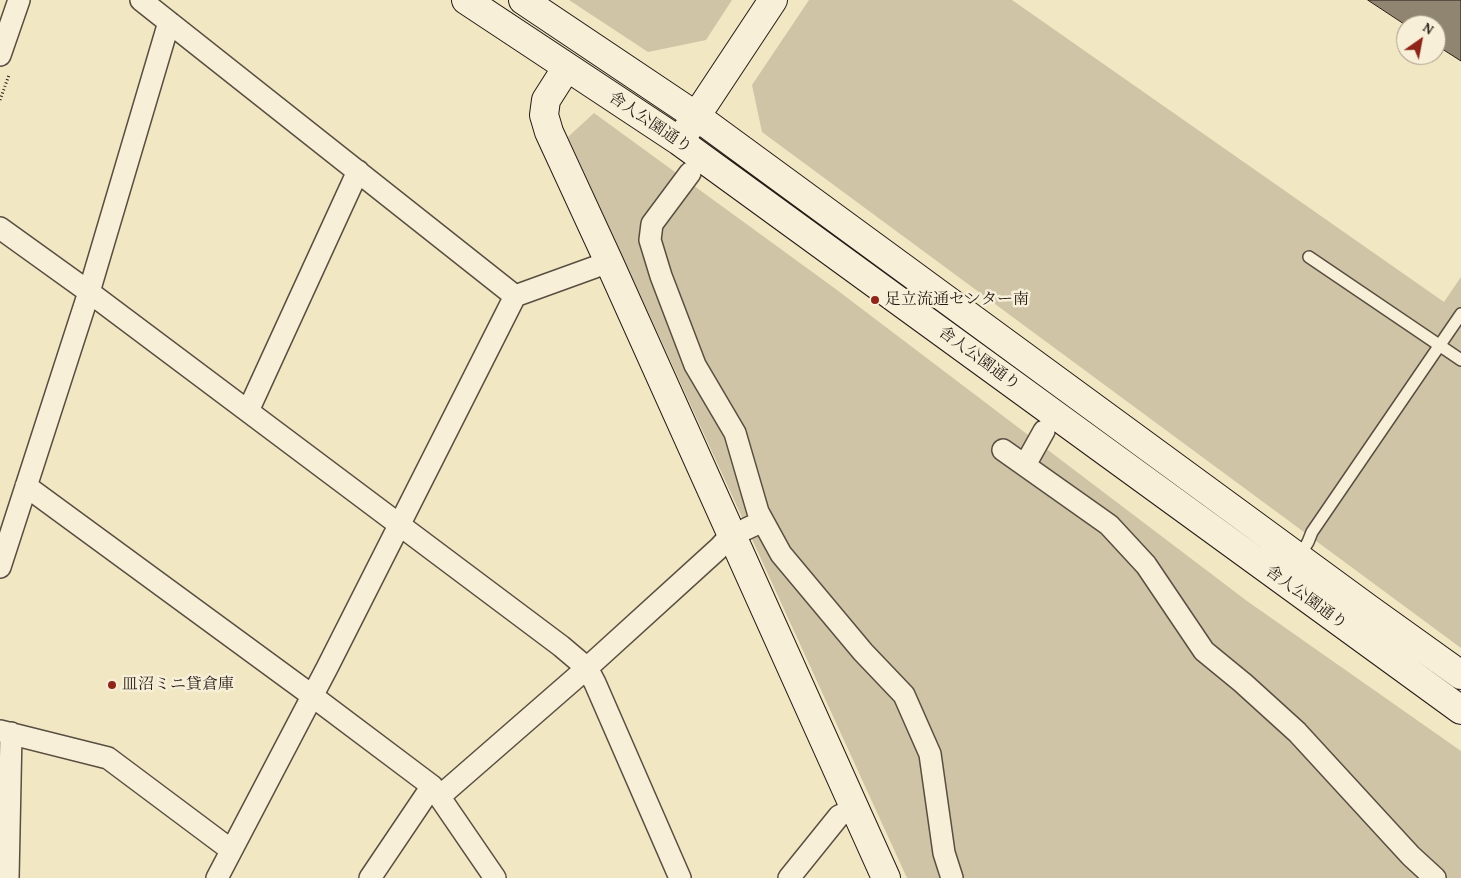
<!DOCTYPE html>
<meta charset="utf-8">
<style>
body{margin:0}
#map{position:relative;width:1461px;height:878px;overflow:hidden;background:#f2e7c3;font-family:"Gentium Book Plus",serif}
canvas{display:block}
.north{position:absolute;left:1396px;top:15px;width:50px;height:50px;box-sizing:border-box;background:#f7efd8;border:1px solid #a39a8a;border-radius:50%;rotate:33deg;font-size:14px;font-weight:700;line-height:20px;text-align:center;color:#261b16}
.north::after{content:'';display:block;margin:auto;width:18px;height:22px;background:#8f2418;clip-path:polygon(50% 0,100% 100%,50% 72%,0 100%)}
</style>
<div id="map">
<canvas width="1461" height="878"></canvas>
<div class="north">N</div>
</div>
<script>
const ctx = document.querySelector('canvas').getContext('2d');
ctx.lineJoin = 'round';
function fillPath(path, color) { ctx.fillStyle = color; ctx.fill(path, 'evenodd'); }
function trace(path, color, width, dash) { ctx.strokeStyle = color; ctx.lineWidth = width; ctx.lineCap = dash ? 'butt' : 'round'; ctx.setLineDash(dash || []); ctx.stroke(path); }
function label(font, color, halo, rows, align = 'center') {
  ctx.font = font + ' "Gentium Book Plus","Noto Serif JP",serif'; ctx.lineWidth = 5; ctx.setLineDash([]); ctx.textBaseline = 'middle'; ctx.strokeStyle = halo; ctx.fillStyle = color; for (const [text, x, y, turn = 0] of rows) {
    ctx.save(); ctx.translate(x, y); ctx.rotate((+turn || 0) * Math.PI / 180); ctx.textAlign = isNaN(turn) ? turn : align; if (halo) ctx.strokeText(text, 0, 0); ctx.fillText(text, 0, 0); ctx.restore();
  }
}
fillPath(new Path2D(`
 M569 0H732L706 40 648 52Z
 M809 0H1012L1444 302 1461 277V648L762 132 752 85Z
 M594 113 837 290 1247 601 1461 751V878H907L568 137Z`), '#cfc4a6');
const building = new Path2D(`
 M1368 0H1461V61L1436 45V25H1406Z`);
fillPath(building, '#908570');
trace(building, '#261b16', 1);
const lane = new Path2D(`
 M1309 257 1461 360
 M1299 557 1308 542 1312 532 1461 314`);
const street = new Path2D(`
 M141 0 515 296
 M0 55 19 0
 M690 173 652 224 650 240 661 276 695 365 735 433 758 512 781 554 863 652 904 695 930 754 944 853 952 878
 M0 228 89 292 561 646 587 668 595 683 680 878
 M248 411 358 171
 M1003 450 1109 525 1146 565 1204 651 1243 683 1297 732 1411 856 1435 878
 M1025 465 1044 431
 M26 486 303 689 432 786 495 878
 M746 529 763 521
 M0 567 89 292 169 22
 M0 731 108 758 231 850
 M439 797 587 668 719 548 731 535
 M8 878 11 733
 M217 878 328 666 515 296 609 262
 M370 878 432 786
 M789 878 839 816 856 808`);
const secondary = new Path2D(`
 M466 0 679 141 1461 710
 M523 0 696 116 1369 609 1461 675
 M567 67 546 100 544 115 549 132 609 262 886 878
 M687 130 773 0`);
trace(lane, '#594e41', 14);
trace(street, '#594e41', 24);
trace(secondary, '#261b16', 30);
trace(new Path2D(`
 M0 100 9 75`), '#261b16', 3, [1, 2.5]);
trace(lane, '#f7efd8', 11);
trace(street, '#f7efd8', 21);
trace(secondary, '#f7efd8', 28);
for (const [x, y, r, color] of [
 [875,300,5,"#8f2418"],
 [112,685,5,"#8f2418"]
]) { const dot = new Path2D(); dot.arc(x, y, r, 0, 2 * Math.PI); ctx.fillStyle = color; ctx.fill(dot); trace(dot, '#f7efd8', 2); }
label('16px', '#261b16', '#f7efd8', [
 ["舎人公園通り",650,123,34],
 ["舎人公園通り",979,359,36],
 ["舎人公園通り",1306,598,36]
]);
label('16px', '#261b16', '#f7efd8', [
 ["足立流通センター南",885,300],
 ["皿沼ミニ貸倉庫",122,685]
], 'left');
</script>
